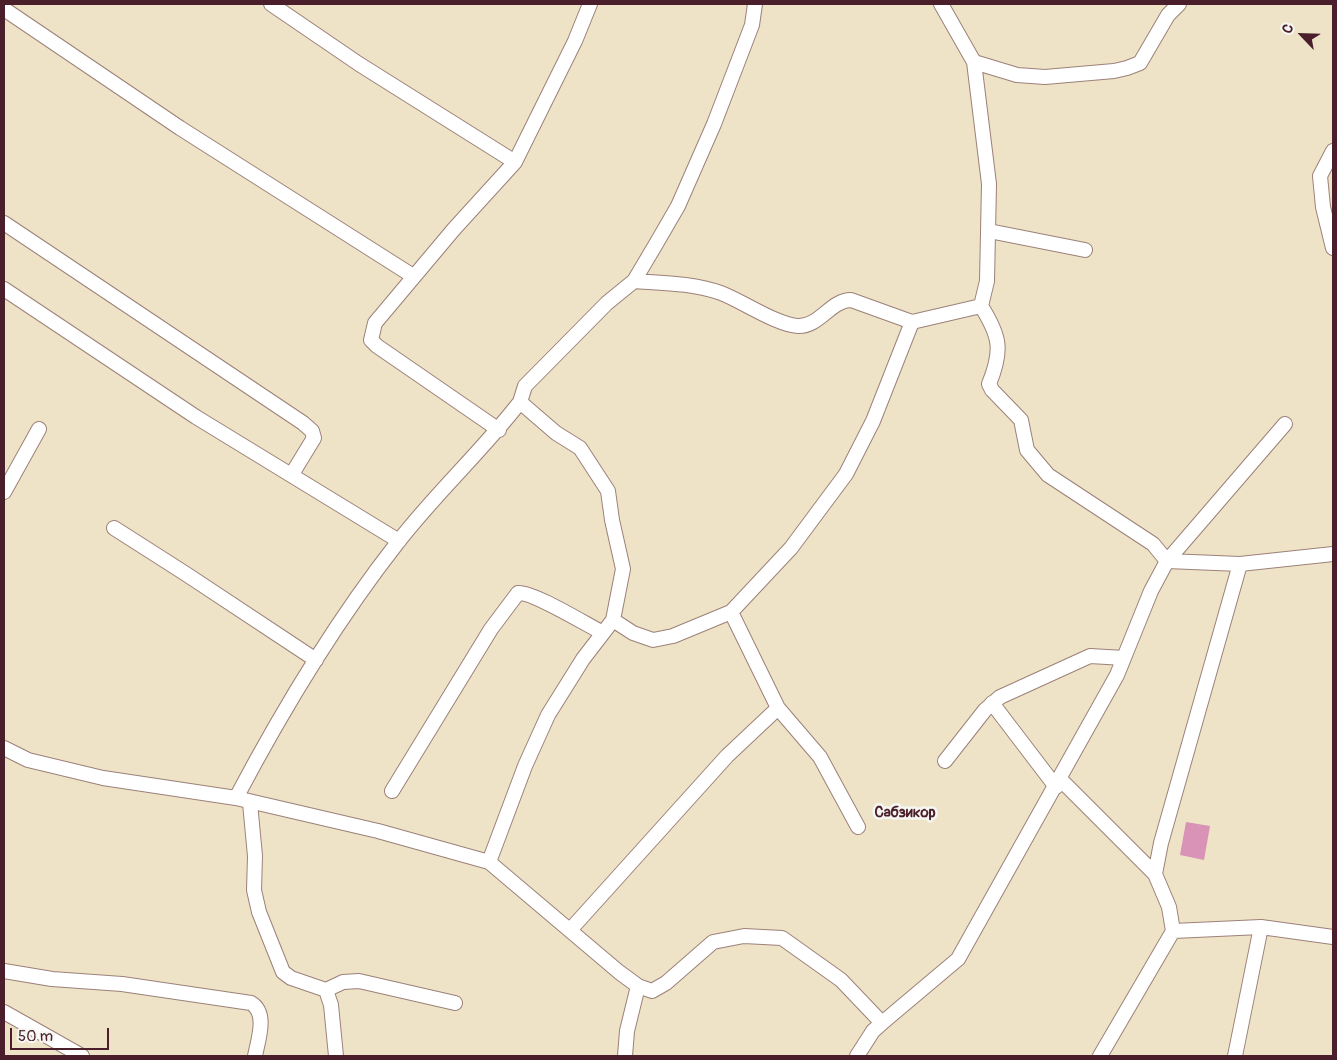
<!DOCTYPE html>
<meta charset="utf-8">
<style>
body{margin:0}
#map{position:relative;width:1337px;height:1060px;overflow:hidden;background:#eee3c7;font-family:Pangolin,sans-serif}
canvas{display:block}
.frame{position:absolute;inset:0;border:5px solid #4a1f2b;pointer-events:none}
.north{position:absolute;left:1277px;top:10px;width:50px;height:50px;-webkit-text-stroke:4px #f6f6f2;paint-order:stroke;rotate:294deg;font-size:14px;font-weight:700;line-height:20px;text-align:center;color:#4a1f2b}
.north::after{content:'';display:block;margin:auto;width:18px;height:22px;background:#4a1f2b;clip-path:polygon(50% 0,100% 100%,50% 72%,0 100%)}
.scale{position:absolute;left:10px;top:1028px;width:99px;height:22px;box-sizing:border-box;border:2px solid #4a1f2b;border-top:0;padding-left:6px;font-size:15px;line-height:18px;white-space:nowrap;color:#4a1f2b;-webkit-text-stroke:4px #f6f6f2;paint-order:stroke}
</style>
<div id="map">
<canvas width="1337" height="1060"></canvas>
<div class="frame"></div>
<div class="north">С</div>
<div class="scale">50 m</div>
</div>
<script>
const ctx = document.querySelector('canvas').getContext('2d');
ctx.lineJoin = 'round';
function fillPath(path, color) { ctx.fillStyle = color; ctx.fill(path, 'evenodd'); }
function trace(path, color, width, dash) { ctx.strokeStyle = color; ctx.lineWidth = width; ctx.lineCap = dash ? 'butt' : 'round'; ctx.setLineDash(dash || []); ctx.stroke(path); }
function label(font, color, halo, rows, align = 'center') {
  ctx.font = font + ' Pangolin,sans-serif'; ctx.lineWidth = 5; ctx.setLineDash([]); ctx.textBaseline = 'middle'; ctx.strokeStyle = halo; ctx.fillStyle = color; for (const [text, x, y, turn = 0] of rows) {
    ctx.save(); ctx.translate(x, y); ctx.rotate((+turn || 0) * Math.PI / 180); ctx.textAlign = isNaN(turn) ? turn : align; if (halo) ctx.strokeText(text, 0, 0); ctx.fillText(text, 0, 0); ctx.restore();
  }
}
fillPath(new Path2D(`
 M1186 822 1210 826 1204 860 1180 855Z`), '#d993b6');
const minor = new Path2D(`
 M271 4 359 64 515 162
 M4 9 180 128 413 276
 M974 62 1017 75 1045 77 1114 71 1127 68 1140 63 1168 15 1179 4
 M1333 151 1320 176 1323 207 1333 248
 M4 223 303 423 312 431 314 438 292 474
 M989 231 1085 250
 M634 281C663 283 693 283 721 293 742 301 777 325 798 326 819 327 831 300 851 300L912 322
 M4 289 196 417 399 541
 M981 306C1000 336 1003 350 989 384L992 390 1021 420 1027 450 1048 475 1153 544 1167 561 1240 564 1333 554
 M499 430 377 346 371 340 375 323 454 229 515 162 575 41 590 4
 M4 492 39 429
 M114 528 186 574 316 660
 M613 620 633 633 653 640 673 636 731 612 791 548 846 474 873 421 912 322 981 306 987 281 989 184 974 62 941 4
 M992 703 1056 787
 M778 708 820 757 858 827
 M4 748 28 760 103 778 236 798 378 831 489 862 619 972 638 986 652 991 666 983 713 942 744 936 782 938 841 980 882 1023 958 959 1117 675 1151 591 1167 561 1285 424
 M945 761 985 710 1000 697 1090 656 1124 658
 M1060 779 1155 874
 M392 791 491 629 518 593C532 591 587 625 603 633
 M236 798C283 709 336 621 398 542 436 493 482 451 520 402
 M250 803 255 856 254 890 259 912 283 972 291 978 326 990 331 1005 336 1056
 M489 862 525 766 548 715 583 659 613 620 623 569 612 520 608 491 580 448 556 433 520 402 525 386 607 303 634 281 656 244 678 206 714 124 752 25 755 4
 M571 929 727 756 778 708 731 612
 M1173 931 1261 927 1333 937
 M4 971 52 979 122 984 251 1003C268 1013 258 1040 255 1056
 M326 990 343 982 359 981 455 1003
 M4 1012 82 1056
 M625 1056 627 1031 638 986
 M857 1056 873 1031 882 1023
 M1100 1056 1173 931 1169 907 1155 874 1161 843 1240 564
 M1235 1056 1261 927`);
trace(minor, '#9c8179', 16);
trace(minor, '#fff', 14);
label('bold 15px', '#4a1f2b', '#f6f6f2', [
 ["Сабзикор",905,813]
]);
</script>
